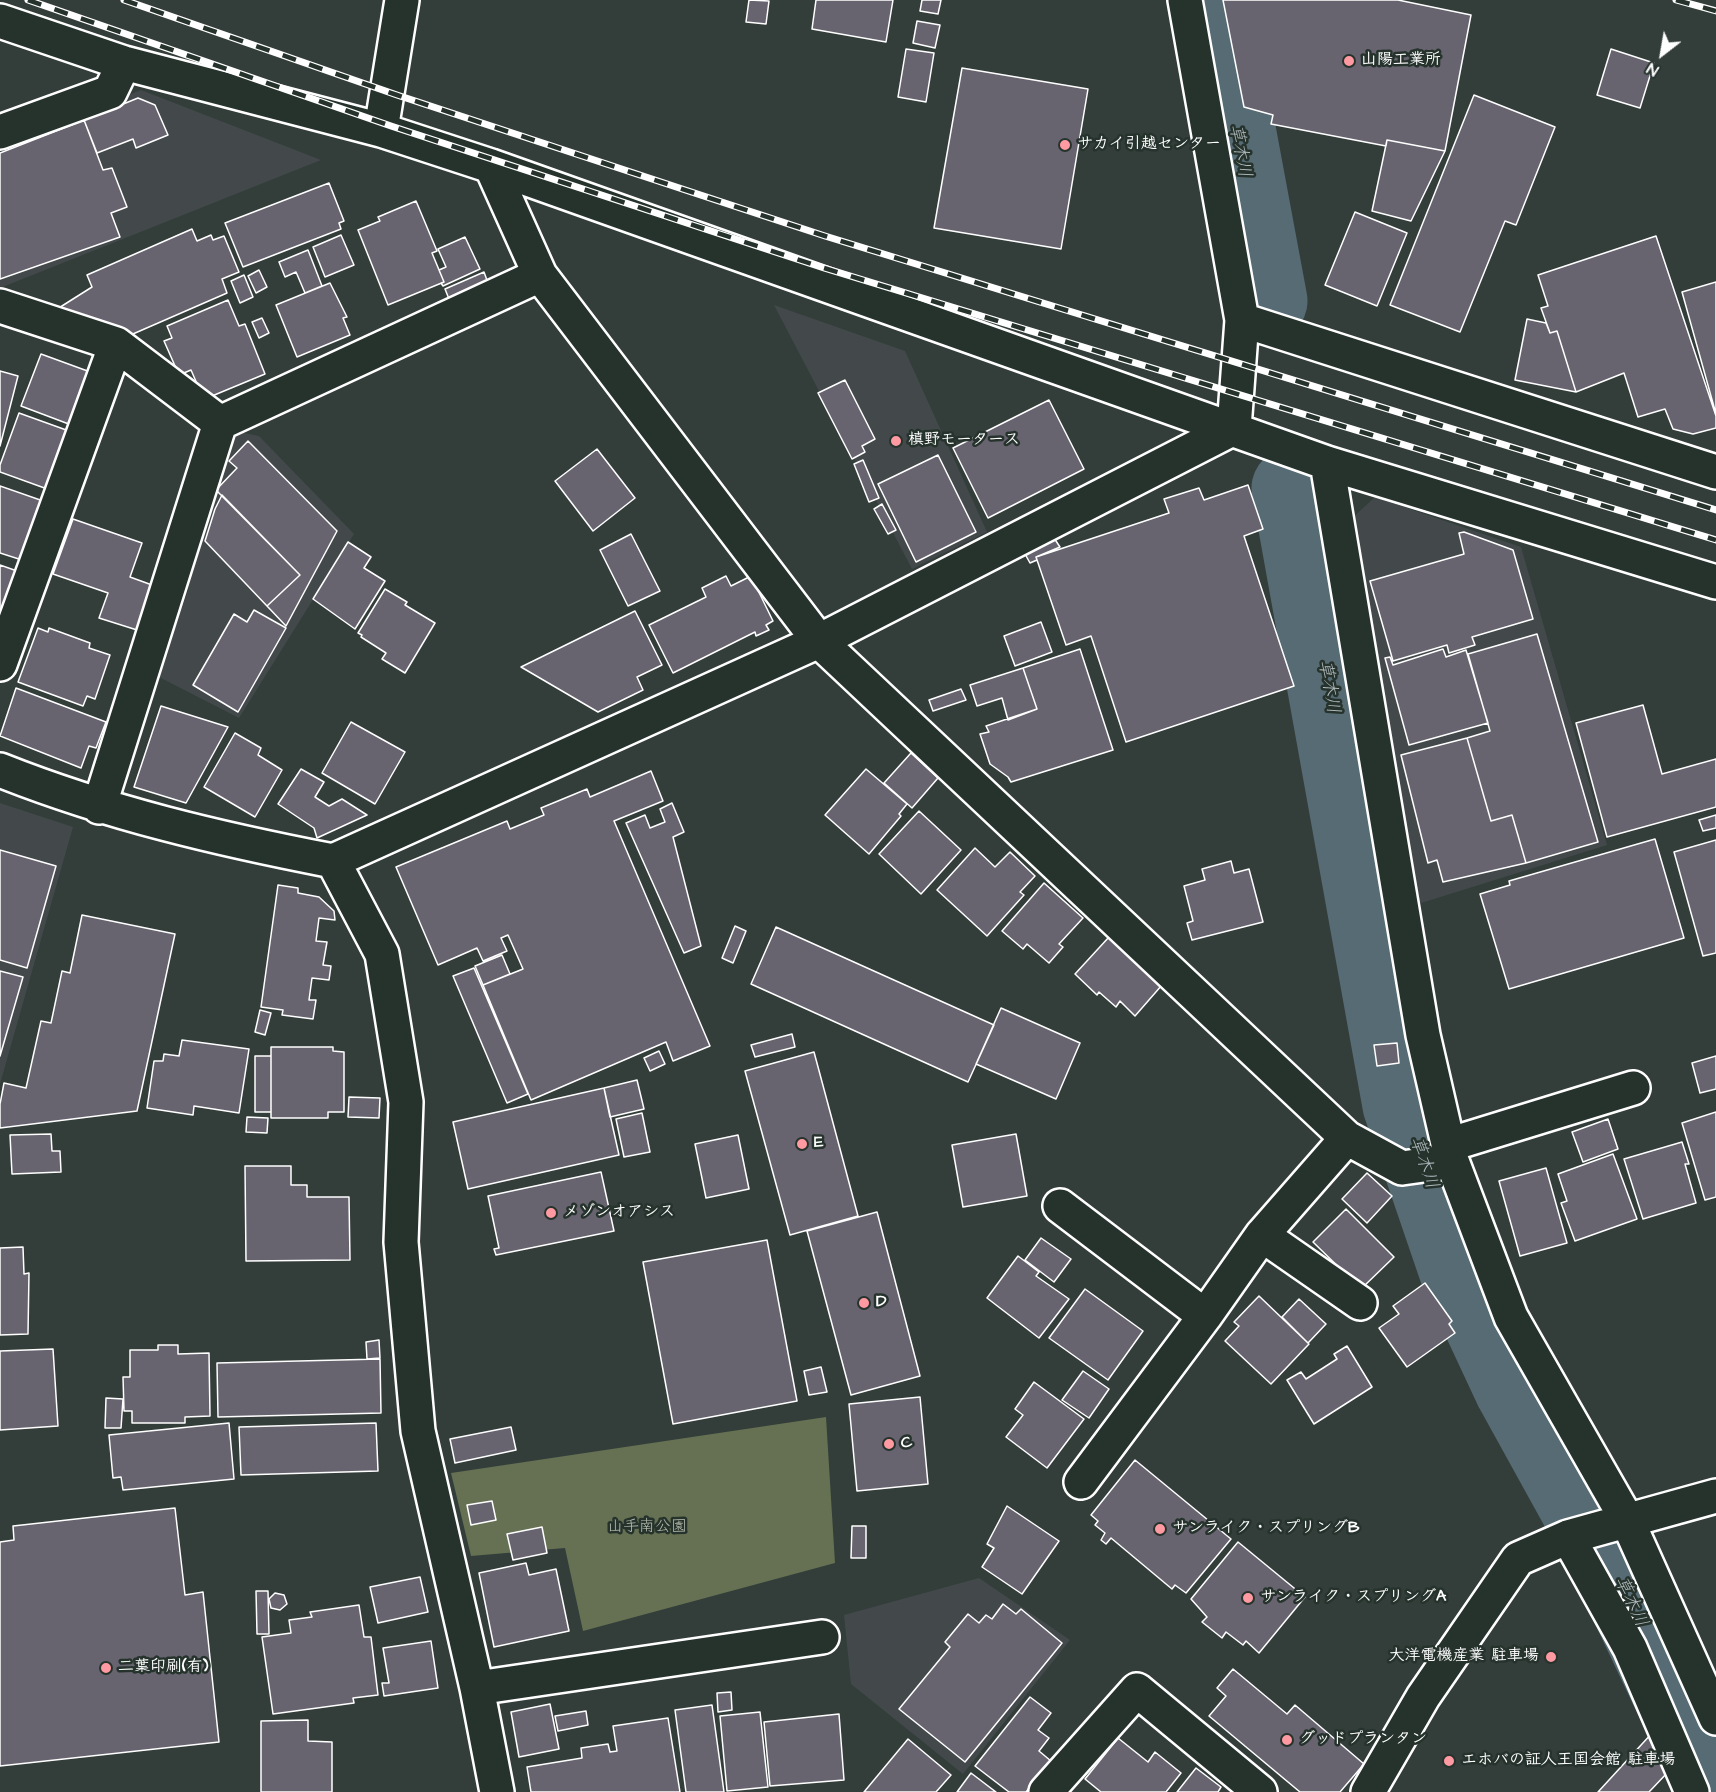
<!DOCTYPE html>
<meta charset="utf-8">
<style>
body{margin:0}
#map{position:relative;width:1716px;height:1792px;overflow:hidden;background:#333d3a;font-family:"Architects Daughter",sans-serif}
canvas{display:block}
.north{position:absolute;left:1632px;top:24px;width:60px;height:60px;-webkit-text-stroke:4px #26332d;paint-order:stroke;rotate:211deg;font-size:16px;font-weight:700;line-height:24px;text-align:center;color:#fff}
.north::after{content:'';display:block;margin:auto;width:21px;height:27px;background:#fff;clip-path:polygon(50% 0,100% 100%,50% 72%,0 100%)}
</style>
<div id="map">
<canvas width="1716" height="1792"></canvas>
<div class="north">N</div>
</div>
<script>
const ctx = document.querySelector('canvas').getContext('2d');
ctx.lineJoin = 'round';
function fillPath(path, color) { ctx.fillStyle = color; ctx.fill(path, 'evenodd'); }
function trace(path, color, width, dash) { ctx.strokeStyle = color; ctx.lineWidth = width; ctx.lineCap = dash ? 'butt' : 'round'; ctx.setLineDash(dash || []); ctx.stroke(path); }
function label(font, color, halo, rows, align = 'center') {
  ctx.font = font + ' "Architects Daughter","Klee One",sans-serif'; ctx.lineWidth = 5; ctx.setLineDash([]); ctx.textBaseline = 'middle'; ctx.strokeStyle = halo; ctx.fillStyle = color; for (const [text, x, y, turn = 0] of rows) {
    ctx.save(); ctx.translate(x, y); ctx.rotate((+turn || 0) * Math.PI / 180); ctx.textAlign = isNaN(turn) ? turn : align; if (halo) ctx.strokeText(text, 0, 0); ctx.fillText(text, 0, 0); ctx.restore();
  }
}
fillPath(new Path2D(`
 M141 90 321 160 0 288V145Z
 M774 305 905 351 987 532 912 569Z
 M239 432 259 436 354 534 239 718 157 676 188 591 206 463Z
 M1375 497 1521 547 1607 845 1418 904 1349 521Z
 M0 803 73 827 0 1084Z
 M979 1578 1070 1640 963 1774 851 1684 844 1615Z`), '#43494a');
fillPath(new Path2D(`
 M826 1417 835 1563 583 1631 565 1548 471 1556 451 1473Z`), '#657152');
trace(new Path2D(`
 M1211 0 1267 301
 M1292 488 1403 1105 1459 1269 1515 1389 1610 1561 1716 1785`), '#566b74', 81);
const building = new Path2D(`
 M749 0 769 1 766 24 746 22Z
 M816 0H893L886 42 812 29Z
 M922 0H941L938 14 920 11Z
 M1223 0H1398L1471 15 1445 151 1387 140 1386 146 1271 124 1273 115 1244 107Z
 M917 21 940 25 935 48 913 43Z
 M906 49 934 53 926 102 898 97Z
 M1611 49 1654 63 1640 108 1597 95Z
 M962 68 1088 89 1061 249 934 228Z
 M1474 95 1555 127 1516 225 1505 221 1460 332 1390 305Z
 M138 98 155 105 168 135 136 148 133 139 97 153 84 120Z
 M84 120 103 170 112 168 127 207 111 213 120 237 0 279V153Z
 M1387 140 1445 151 1411 221 1372 211Z
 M329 183 344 221 339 223 341 229 243 267 225 223Z
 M416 201 437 251 432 253 444 282 388 305 358 230 380 221 378 217Z
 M1355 212 1407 233 1377 306 1325 285Z
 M192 229 197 241 211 235 213 240 224 236 239 272 222 279 227 293 126 337 54 311 92 287 87 275Z
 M341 235 354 265 325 277 313 247Z
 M1656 236 1716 416V428L1693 434 1673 429 1665 409 1638 417 1624 373 1576 392 1557 331 1550 333 1541 308 1548 306 1538 275Z
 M465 237 480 269 443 286 441 283 444 282 439 270 446 267 438 249Z
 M308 250 322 286 305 293 296 272 285 277 279 262Z
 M259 270 267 287 256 293 248 276Z
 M484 272 488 283 449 299 445 289Z
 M244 275 253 297 240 303 231 281Z
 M1716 282V414L1682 292Z
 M330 283 347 317 343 318 350 335 297 357 276 305Z
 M228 300 239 326 245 324 265 374 212 396 198 386 191 370 179 375 164 341 172 338 167 326Z
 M262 318 269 333 259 338 252 322Z
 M1527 319 1546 323 1550 333 1557 331 1576 392 1515 380Z
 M41 354 93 373 74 426 21 406Z
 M0 371 18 376 0 446Z
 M845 380 875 439 862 446 865 452 852 459 818 393Z
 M1049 400 1084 469 988 518 953 448Z
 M19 413 69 431 50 490 0 472V465Z
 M248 441 337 531 286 626 267 606 300 575 216 490 237 468 229 461Z
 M597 449 635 498 593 531 555 481Z
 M938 455 976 532 916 562 878 484Z
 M863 460 879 498 869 502 854 464Z
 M1248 485 1263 529 1244 536 1294 686 1126 742 1091 636 1066 645 1036 557 1169 513 1164 499 1199 488 1204 500Z
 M0 486 46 502 25 561 0 553Z
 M222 495 300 575 267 606 205 541 215 509Z
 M882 504 896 530 888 534 874 509Z
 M73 519 142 543 130 577 152 585 137 630 99 618 108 593 53 574Z
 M1464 532 1513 550 1533 619 1472 637 1475 645 1449 653 1447 645 1393 661 1370 581 1464 554 1459 533Z
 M631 534 660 591 628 606 600 550Z
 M1054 538 1060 547 1036 557 1037 560 1030 563 1025 554Z
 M348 542 371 557 364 568 385 581 355 629 313 599Z
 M0 565 17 571 2 614 0 613Z
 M726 576 731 586 751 576 773 621 766 625 769 630 756 636 755 632 673 673 649 625 706 597 702 588Z
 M385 589 407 602 405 605 435 623 405 673 382 659 386 653 361 637 362 635 358 633Z
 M254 610 286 628 238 712 193 685 234 614 247 622Z
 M635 611 662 665 637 677 643 690 598 712 521 667Z
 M1041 622 1052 652 1015 666 1004 636Z
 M38 628 48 632 49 628 90 643 89 648 110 655 95 699 87 696 83 706 18 682Z
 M1537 634 1598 842 1526 863 1512 815 1491 821 1467 738 1490 731 1468 654Z
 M1080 649 1113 750 1011 782 1008 777 990 764 980 734 989 732 986 726 1037 709 1023 668Z
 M1443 649 1446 657 1466 650 1488 723 1409 745 1385 658 1390 657 1393 665Z
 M1023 668 1037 709 1008 720 1002 698 977 706 970 685Z
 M16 688 106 722 96 748 89 746 81 768 0 736Z
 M961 689 966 700 933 711 929 700Z
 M1643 705 1662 774 1716 759V807L1607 837 1576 723Z
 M161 706 228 727 186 803 134 787Z
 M351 722 405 752 375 804 322 773Z
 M235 733 261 748 258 755 282 770 255 817 204 787Z
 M1467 738 1491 821 1512 815 1526 863 1443 882 1437 860 1428 863 1401 755Z
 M911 753 938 778 912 808 884 783Z
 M301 769 324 782 315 797 329 806 342 799 367 815 317 838 314 828 278 804Z
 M866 769 907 804 899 814 901 816 869 854 825 815Z
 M651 771 663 801 614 821 710 1046 673 1061 666 1042 531 1100 483 985 523 969 508 935 501 938 507 951 483 961 477 948 438 965 396 867 507 821 510 829 544 815 541 808 587 789 590 797Z
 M672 803 684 832 673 837 701 946 684 953 626 823 645 815 650 828 665 822 660 809Z
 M919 811 961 850 921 894 879 854Z
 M1716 815V828L1703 831 1699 820Z
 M1655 839 1684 938 1509 989 1480 894 1510 885 1509 881Z
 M1716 840V953L1703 956 1674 852Z
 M975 848 995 867 1010 852 1035 876 1020 892 1024 895 987 936 937 890Z
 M0 850 56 866 27 968 0 960Z
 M1231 861 1234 873 1249 869 1263 922 1192 940 1187 923 1193 921 1184 886 1205 880 1202 869Z
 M1044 883 1083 918 1059 944 1063 947 1049 963 1027 944 1023 949 1002 931Z
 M278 885 298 888V893L319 897 334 911 335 920 319 918 316 941 327 942 323 965 331 966 329 980 312 978 309 1000H316L313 1019 282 1015 283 1010 261 1007Z
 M82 915 175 934 137 1111 0 1128V1104L4 1083 26 1088 41 1021 51 1023 62 971 70 973Z
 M735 926 746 931 733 963 722 958Z
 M776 927 994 1025 968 1082 751 984Z
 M1109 937 1162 985 1135 1016 1120 1001 1116 1007 1099 992 1097 995 1075 974Z
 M502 955 510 974 483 985 475 966Z
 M474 968 528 1094 507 1103 453 976Z
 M0 971 23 977 0 1056Z
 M1001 1008 1080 1043 1056 1099 976 1064Z
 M260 1010 271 1013 265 1035 255 1032Z
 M792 1034 795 1047 755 1057 751 1045Z
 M182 1040 249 1049 239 1113 194 1106 193 1115 147 1108 154 1061H163L164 1054 179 1056Z
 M1397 1043 1399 1063 1377 1066 1374 1045Z
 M271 1047H333V1051L344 1052V1112H328V1118H271Z
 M659 1051 665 1064 650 1071 644 1058Z
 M814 1052 858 1216 790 1235 745 1071Z
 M255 1056H271V1112H255Z
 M1716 1056V1089L1700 1093 1692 1063Z
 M637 1080 644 1109 610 1117 604 1088Z
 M604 1088 619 1155 468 1189 453 1122Z
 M349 1097 380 1098 379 1118 348 1117Z
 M1716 1112V1197L1705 1200 1682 1123Z
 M642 1113 650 1152 624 1157 616 1119Z
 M247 1117 268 1118 267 1133 246 1132Z
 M1608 1119 1618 1149 1583 1162 1572 1132Z
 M51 1134 52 1151H60L61 1172 12 1174 10 1135Z
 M1016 1134 1027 1196 963 1207 952 1145Z
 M738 1135 749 1189 706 1198 695 1144Z
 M1682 1142 1689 1164H1685L1696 1203 1643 1219 1624 1159Z
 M1613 1154 1637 1219 1575 1241 1561 1203 1567 1201 1558 1174Z
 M245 1166H291V1185H307V1197H349L350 1260 246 1261Z
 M1546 1168 1567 1243 1520 1256 1499 1181Z
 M601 1172 614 1231 496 1255 494 1249 499 1248 488 1196Z
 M1367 1173 1392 1196 1367 1223 1342 1199Z
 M1346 1209 1394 1257 1361 1289 1313 1242Z
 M877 1212 920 1376 851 1395 807 1231Z
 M1041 1238 1071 1259 1054 1282 1025 1260Z
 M767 1240 797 1401 673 1424 643 1262Z
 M23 1247 24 1274 29 1273 28 1334 0 1335V1248Z
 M1018 1256 1039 1272 1036 1276 1069 1299 1039 1338 987 1298Z
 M1425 1283 1452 1321 1449 1324 1455 1333 1407 1367 1379 1328 1399 1314 1393 1306Z
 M1085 1289 1143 1331 1108 1380 1049 1338Z
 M1259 1296 1309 1344 1271 1384 1225 1341 1239 1326 1234 1322Z
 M1299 1299 1326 1324 1308 1343 1282 1317Z
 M379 1340 380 1358 367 1359 366 1342Z
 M158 1345H178V1354L209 1353 210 1416 185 1417V1423H132V1411H124L123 1377H130V1350H158Z
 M1347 1346 1372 1387 1314 1424 1287 1380 1301 1372 1306 1379 1337 1359 1334 1354Z
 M53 1349 58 1426 0 1430V1351Z
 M380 1359 381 1413 218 1417 217 1363Z
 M821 1367 827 1392 809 1395 804 1371Z
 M1083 1371 1109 1389 1089 1418 1062 1400Z
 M1034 1382 1084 1419 1047 1468 1006 1437 1023 1415 1015 1409Z
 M920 1397 928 1484 857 1491 849 1404Z
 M106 1398 123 1399 121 1428H105Z
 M229 1423 234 1479 123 1490 121 1477 113 1478 109 1435Z
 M376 1423 378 1471 241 1475 239 1427Z
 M511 1427 516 1450 455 1463 450 1439Z
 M1135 1460 1231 1539 1186 1593 1175 1585 1172 1589 1111 1538 1106 1544 1101 1540 1105 1533 1095 1525 1098 1521 1091 1515Z
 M492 1501 496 1520 471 1525 467 1505Z
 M1007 1506 1059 1541 1022 1594 982 1567 994 1548 987 1544Z
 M175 1508 185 1595 203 1592 219 1742 0 1766V1542L14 1540 13 1526Z
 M852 1526H866V1558H851Z
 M542 1527 547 1553 513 1560 507 1534Z
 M1238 1542 1305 1597 1259 1653 1246 1641 1243 1645 1226 1632 1222 1638 1202 1622 1207 1617 1191 1599Z
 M526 1563 529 1575 556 1569 569 1631 494 1647 479 1573Z
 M420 1577 428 1612 378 1623 370 1587Z
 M256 1591H268L269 1634H257Z
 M275 1593 284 1595 287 1604 280 1610 271 1608 269 1599Z
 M1003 1604 1016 1614 1021 1609 1062 1643 965 1762 899 1709 950 1647 945 1642 968 1614 979 1623 986 1615 992 1619Z
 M359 1605 364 1637H371L378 1695 353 1698 354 1703 273 1714 262 1637 291 1633 289 1620 312 1617 310 1612Z
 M431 1641 438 1688 384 1696 382 1683H389L383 1648Z
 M1233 1669 1287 1714 1295 1705 1364 1764 1340 1792H1300L1209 1716 1226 1696 1217 1688Z
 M731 1692 732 1710 718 1712 717 1693Z
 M1030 1697 1051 1713 1038 1730 1049 1738 1039 1751 1051 1761 1026 1792H1009L975 1766Z
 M550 1704 559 1749 519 1757 511 1712Z
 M712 1705 724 1792H686L675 1710Z
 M586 1711 588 1725 558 1731 555 1716Z
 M760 1712 768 1787 727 1791 720 1716Z
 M839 1714 844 1780 770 1786 764 1722Z
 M668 1718 680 1792H531L527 1767 582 1758 581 1748 608 1744 610 1752 617 1751 613 1726Z
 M308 1720V1741L332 1742V1792H261V1721Z
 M1653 1732 1668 1772 1649 1792H1598Z
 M1118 1738 1148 1762 1155 1752 1181 1773 1166 1792H1101L1085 1779Z
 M908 1739 951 1775 936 1792H864Z
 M1196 1768 1221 1787 1218 1792H1177Z
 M971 1773 996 1792H957Z`);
fillPath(building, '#67646f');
trace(building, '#fff', 1.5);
const minor = new Path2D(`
 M1185 0 1242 320
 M0 21 124 63 381 130 491 166 1327 463 1716 582
 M381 130 402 0
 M0 132 110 92 124 63
 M491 166 540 275 819 641 1347 1138 1402 1168 1452 1161
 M0 306 116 344 220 423
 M1327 463 1423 1035 1452 1161 1511 1317 1627 1520 1716 1718
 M0 664 116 344
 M0 770C108 813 219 839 333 861L382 954 406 1102 401 1242 418 1431 477 1688 497 1792
 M99 807 220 423 540 275
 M333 861 819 641 1234 428 1242 320 1716 472
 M1448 1145 1633 1088
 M1060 1206 1205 1316
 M1262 1235 1360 1303
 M1081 1482 1205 1316 1262 1235 1347 1138
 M1568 1537 1630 1648 1692 1792
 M477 1688 822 1637
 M1046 1792 1137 1690 1260 1792
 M1368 1792 1423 1697 1518 1559 1568 1537 1716 1496`);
trace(minor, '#fff', 38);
trace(minor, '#26332d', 33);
const rail = new Path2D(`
 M28 0 391 126 824 268 1716 540
 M124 0 397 95 825 236 1716 510
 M1676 0 1716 11`);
trace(rail, '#fff', 7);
trace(rail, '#26332d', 4.5, [14]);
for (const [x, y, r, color] of [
 [1349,61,6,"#ff9aa2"],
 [1065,145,6,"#ff9aa2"],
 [896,441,6,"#ff9aa2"],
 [802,1144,6,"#ff9aa2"],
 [551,1213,6,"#ff9aa2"],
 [864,1303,6,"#ff9aa2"],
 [889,1444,6,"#ff9aa2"],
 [1160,1529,6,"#ff9aa2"],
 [1248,1598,6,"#ff9aa2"],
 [1551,1657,6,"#ff9aa2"],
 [106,1668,6,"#ff9aa2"],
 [1287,1740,6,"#ff9aa2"],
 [1449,1761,6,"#ff9aa2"]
]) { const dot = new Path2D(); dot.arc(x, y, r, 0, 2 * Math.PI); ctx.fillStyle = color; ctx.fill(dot); trace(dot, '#26332d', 2); }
label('bold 16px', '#fff', '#26332d', [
 ["山陽工業所",1361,61],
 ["サカイ引越センター",1077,145],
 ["槙野モータース",908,441],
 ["E",814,1144],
 ["メゾンオアシス",563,1213],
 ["D",876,1303],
 ["C",901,1444],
 ["サンライク・スプリングB",1172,1529],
 ["サンライク・スプリングA",1260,1598],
 ["大洋電機産業 駐車場",1539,1657,"right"],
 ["二葉印刷(有)",118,1668],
 ["グッドプランタン",1299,1740],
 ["エホバの証人王国会館 駐車場",1461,1761]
], 'left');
label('16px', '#babfb1', '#26332d', [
 ["山手南公園",647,1528]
]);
label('italic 18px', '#b3bcc0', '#26332d', [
 ["草木川",1239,151,79],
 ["草木川",1328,687,80],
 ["草木川",1423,1163,71],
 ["草木川",1630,1602,65]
]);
</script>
